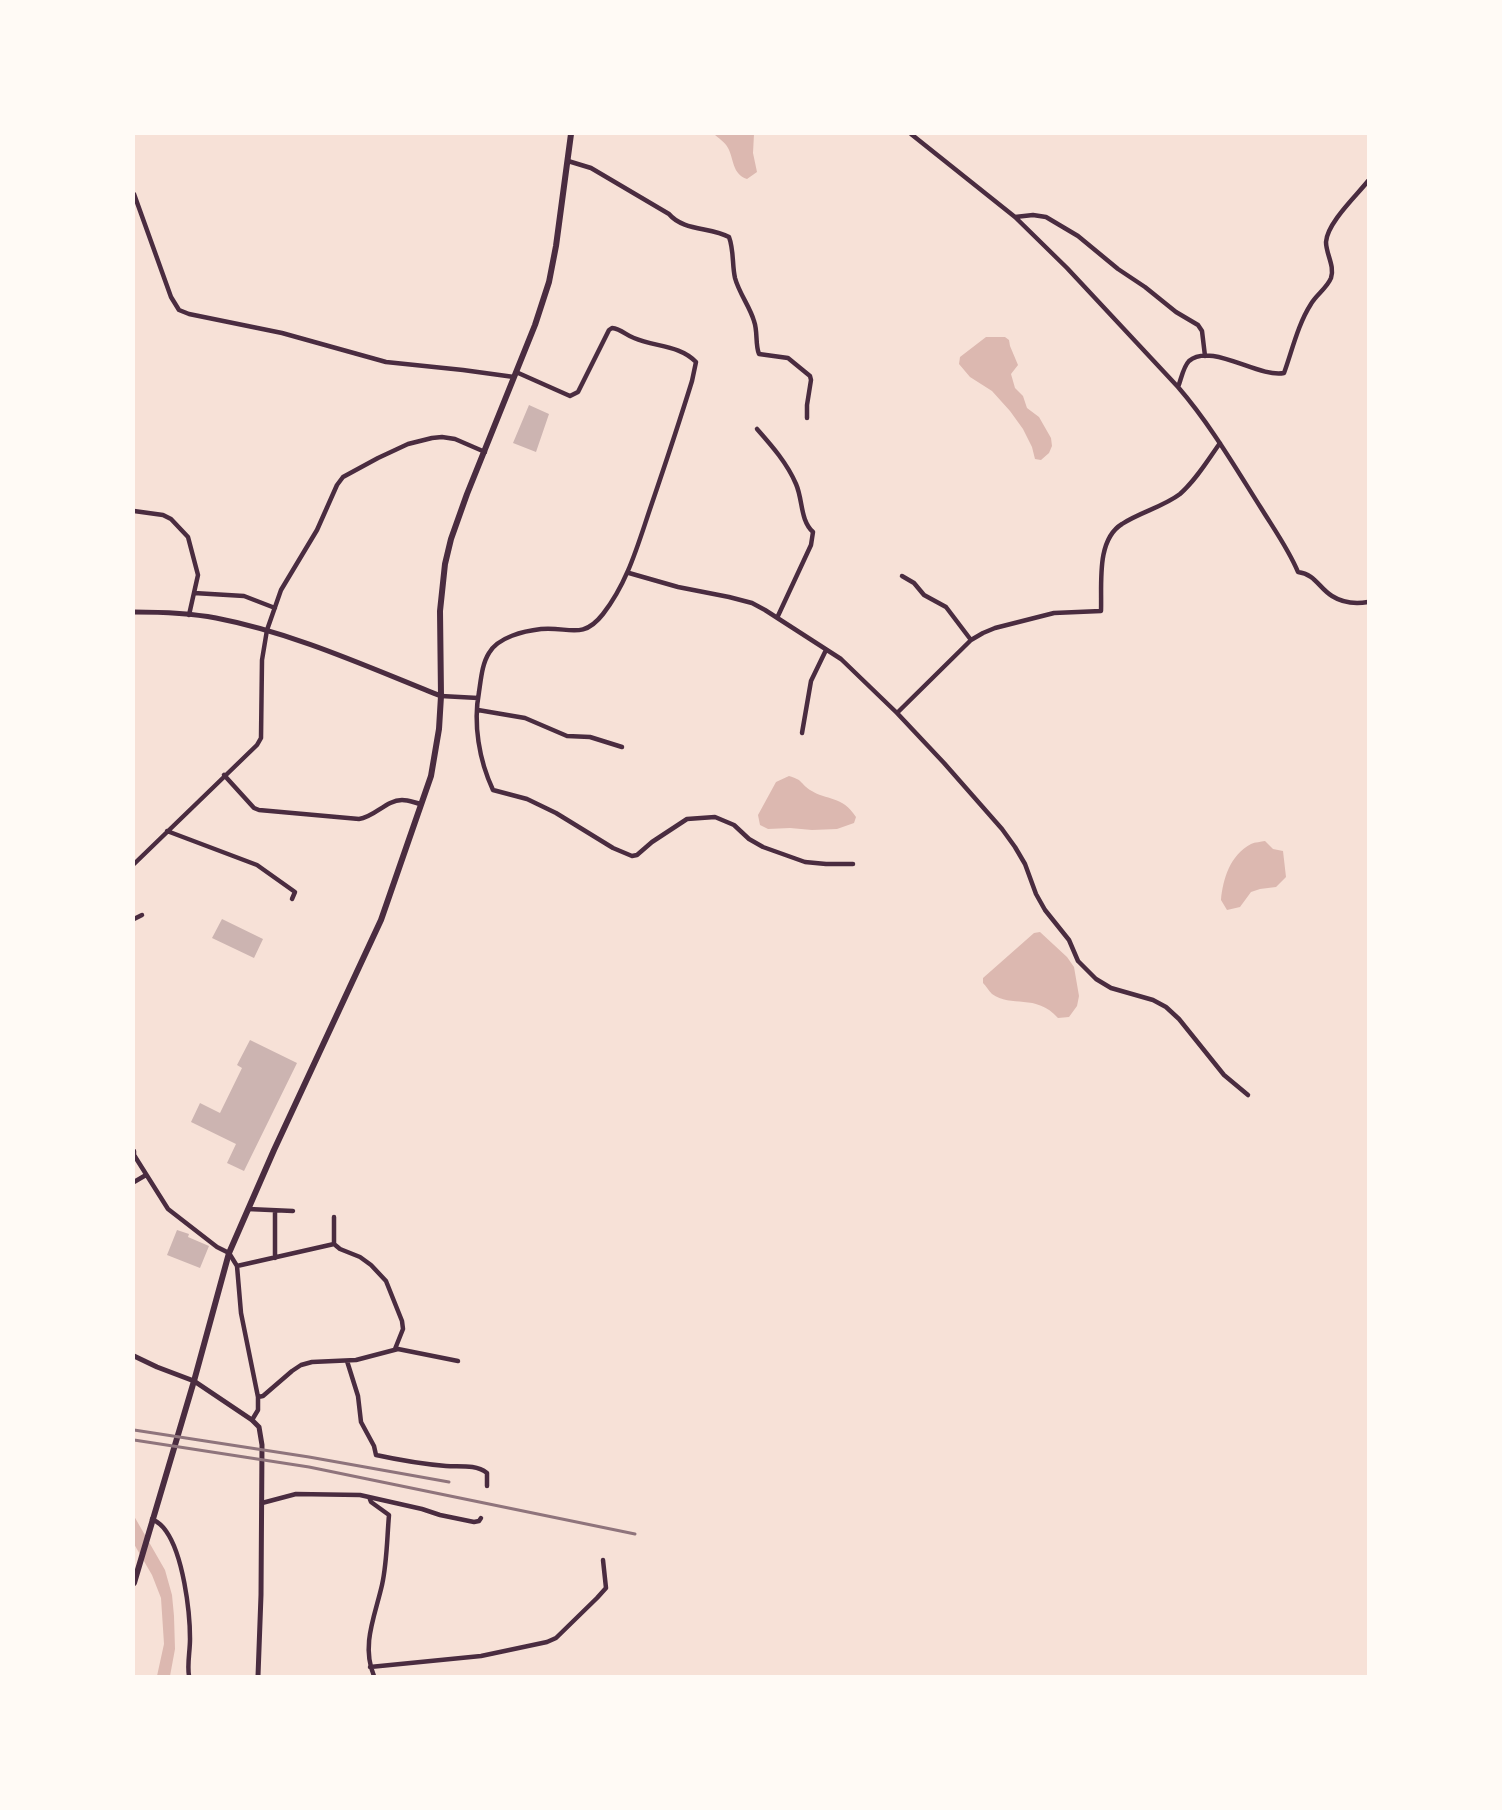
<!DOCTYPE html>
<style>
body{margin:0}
#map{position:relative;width:1502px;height:1810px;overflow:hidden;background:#f7e1d7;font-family:Helvetica,sans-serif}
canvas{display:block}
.frame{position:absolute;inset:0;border:135px solid #fffaf5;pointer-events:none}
</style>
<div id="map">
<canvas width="1502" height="1810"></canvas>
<div class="frame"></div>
</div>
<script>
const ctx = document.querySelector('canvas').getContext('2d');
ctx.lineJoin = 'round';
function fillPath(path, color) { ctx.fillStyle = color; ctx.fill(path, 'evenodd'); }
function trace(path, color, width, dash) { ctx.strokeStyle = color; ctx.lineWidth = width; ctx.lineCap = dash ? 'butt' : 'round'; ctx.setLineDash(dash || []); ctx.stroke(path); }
fillPath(new Path2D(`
 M714 134H754L753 153 757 172 747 179C732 174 734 159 728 148 725 142 718 138 714 134Z
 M986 337H1005L1009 340 1010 346 1018 365 1011 374 1015 388 1023 396 1027 408 1039 417 1051 438 1052 446 1049 453 1041 460 1035 459 1032 447 1023 429 1010 411 992 391 970 377 959 364 960 357Z
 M789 776C803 780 800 783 810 790 827 801 842 795 856 817L854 823 837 829 812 830 790 828 768 829 760 825 758 815 776 782Z
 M1265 841 1273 849 1283 851 1286 877 1276 887 1260 889 1251 892 1240 907 1227 910 1221 900C1223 879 1230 855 1251 844 1255 842 1261 842 1265 841Z
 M1040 932 1067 957 1074 967 1079 996 1077 1006 1069 1017 1058 1018C1036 993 1011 1008 992 994 989 991 986 986 983 983V978L1034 933Z
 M134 1516 165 1570 172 1595 174 1616 175 1649 170 1676H157L164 1644 161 1598 152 1575 134 1544Z`), '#dcb8b0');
fillPath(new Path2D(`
 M529 405 549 414 536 452 513 443Z
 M222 919 263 939 254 958 212 938Z
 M250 1040 297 1063 244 1171 227 1163 236 1144 191 1122 200 1103 220 1113 242 1068 237 1065Z
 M177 1230 189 1234 188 1237 209 1246 200 1268 167 1255Z`), '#ccb4b1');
trace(new Path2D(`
 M911 134 1015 217 1067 268 1178 387C1210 424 1235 467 1261 508 1274 529 1289 550 1298 572 1315 574 1319 588 1332 596 1343 603 1356 604 1368 602
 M568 161 591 168 669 214C683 231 711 227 729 237 734 250 732 265 735 278 739 293 750 307 754 321 758 332 755 344 759 354L788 358 810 376 811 380 807 405V418
 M134 194 171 297 179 310 189 314 282 333 386 362 463 370 514 377
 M1015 217 1033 215 1046 217 1078 236 1118 269 1145 287 1176 312 1198 325 1202 331 1205 356
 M516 372 570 396 578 392 609 330 612 328C621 329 626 335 634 338 655 347 680 345 696 362L692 381C679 423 665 465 651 506 638 544 628 582 603 614 582 641 568 626 541 629 524 631 498 637 489 653 482 664 481 679 479 692 473 724 479 760 493 790L527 799 556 813 613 848 632 856 637 855 652 842 687 819 715 817 734 825 749 839 763 847 805 862 826 864H853
 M1178 387C1181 380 1183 367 1189 361 1211 342 1258 378 1284 373 1292 351 1298 324 1311 304 1316 295 1327 288 1331 278 1335 266 1326 254 1326 242 1327 223 1357 195 1368 181
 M757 429C772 446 787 463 796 484 803 500 800 520 813 532L811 545 777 618
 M134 511 163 515 171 519 188 537 198 575 189 615
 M629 573 678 587 729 597 752 603 765 610 841 659 897 713 944 763 1002 829 1015 847 1025 864 1036 894 1045 910 1069 940 1078 961 1096 979 1111 988 1153 1000 1166 1007 1179 1019 1224 1075 1248 1095
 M902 576 914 583 924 595 946 607 971 640
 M194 593 244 596 275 608
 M441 696 478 698
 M478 710 525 718 567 736 590 737 622 747
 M897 713 971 640 983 633 995 628 1054 613 1101 611C1102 584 1096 540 1122 524 1140 512 1163 507 1180 494 1196 480 1208 460 1220 443
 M802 733 811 681 826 650
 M224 775 254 808 259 810 359 819C375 817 386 800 402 800 409 800 415 803 421 804
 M167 831 257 865 295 892 292 899
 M134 864 257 745 261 738 262 660 267 630 281 590 317 530 337 485 343 477 378 458 408 444 432 438 442 437 455 439 485 452
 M134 919 142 915
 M134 1151V1155L168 1209 217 1247 229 1253 237 1266 241 1313 258 1397V1410L252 1420
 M134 1182 146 1175
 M248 1209 293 1211
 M334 1244 340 1249 360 1257 371 1265 386 1281 402 1321 403 1329 395 1349
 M275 1258V1211
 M237 1266 334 1244V1217
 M347 1361 358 1396 361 1422 374 1446 376 1455C399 1460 423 1464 446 1466 460 1467 475 1464 487 1473V1486
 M258 1397 263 1396 292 1371 301 1365 312 1362 356 1360 398 1349 458 1361
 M369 1497 371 1502 389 1515C387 1538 387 1563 382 1585 375 1616 361 1645 374 1676
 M262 1503 296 1494 360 1495 422 1509 440 1515 474 1522 479 1521 481 1518
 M152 1519C158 1522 162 1525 166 1531 183 1555 190 1610 190 1639 190 1652 187 1664 189 1676
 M370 1667 481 1656 547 1642 556 1638 597 1598 606 1588 603 1560`), '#4a2c40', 4.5);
trace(new Path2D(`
 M134 612C161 612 189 613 216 618 294 633 368 667 441 696
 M134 1356 157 1367 194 1381 252 1420 259 1427 262 1445 261 1595 258 1676`), '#4a2c40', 5);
trace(new Path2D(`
 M134 1583 194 1381 229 1253 274 1150 381 920 431 776 439 729 441 696 440 611 445 564 451 539 467 494 535 325 549 282 556 246 571 134`), '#4a2c40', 6);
trace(new Path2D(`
 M134 1430 309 1457 449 1482
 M134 1440 309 1467 635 1534`), '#8f747c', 3);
</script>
